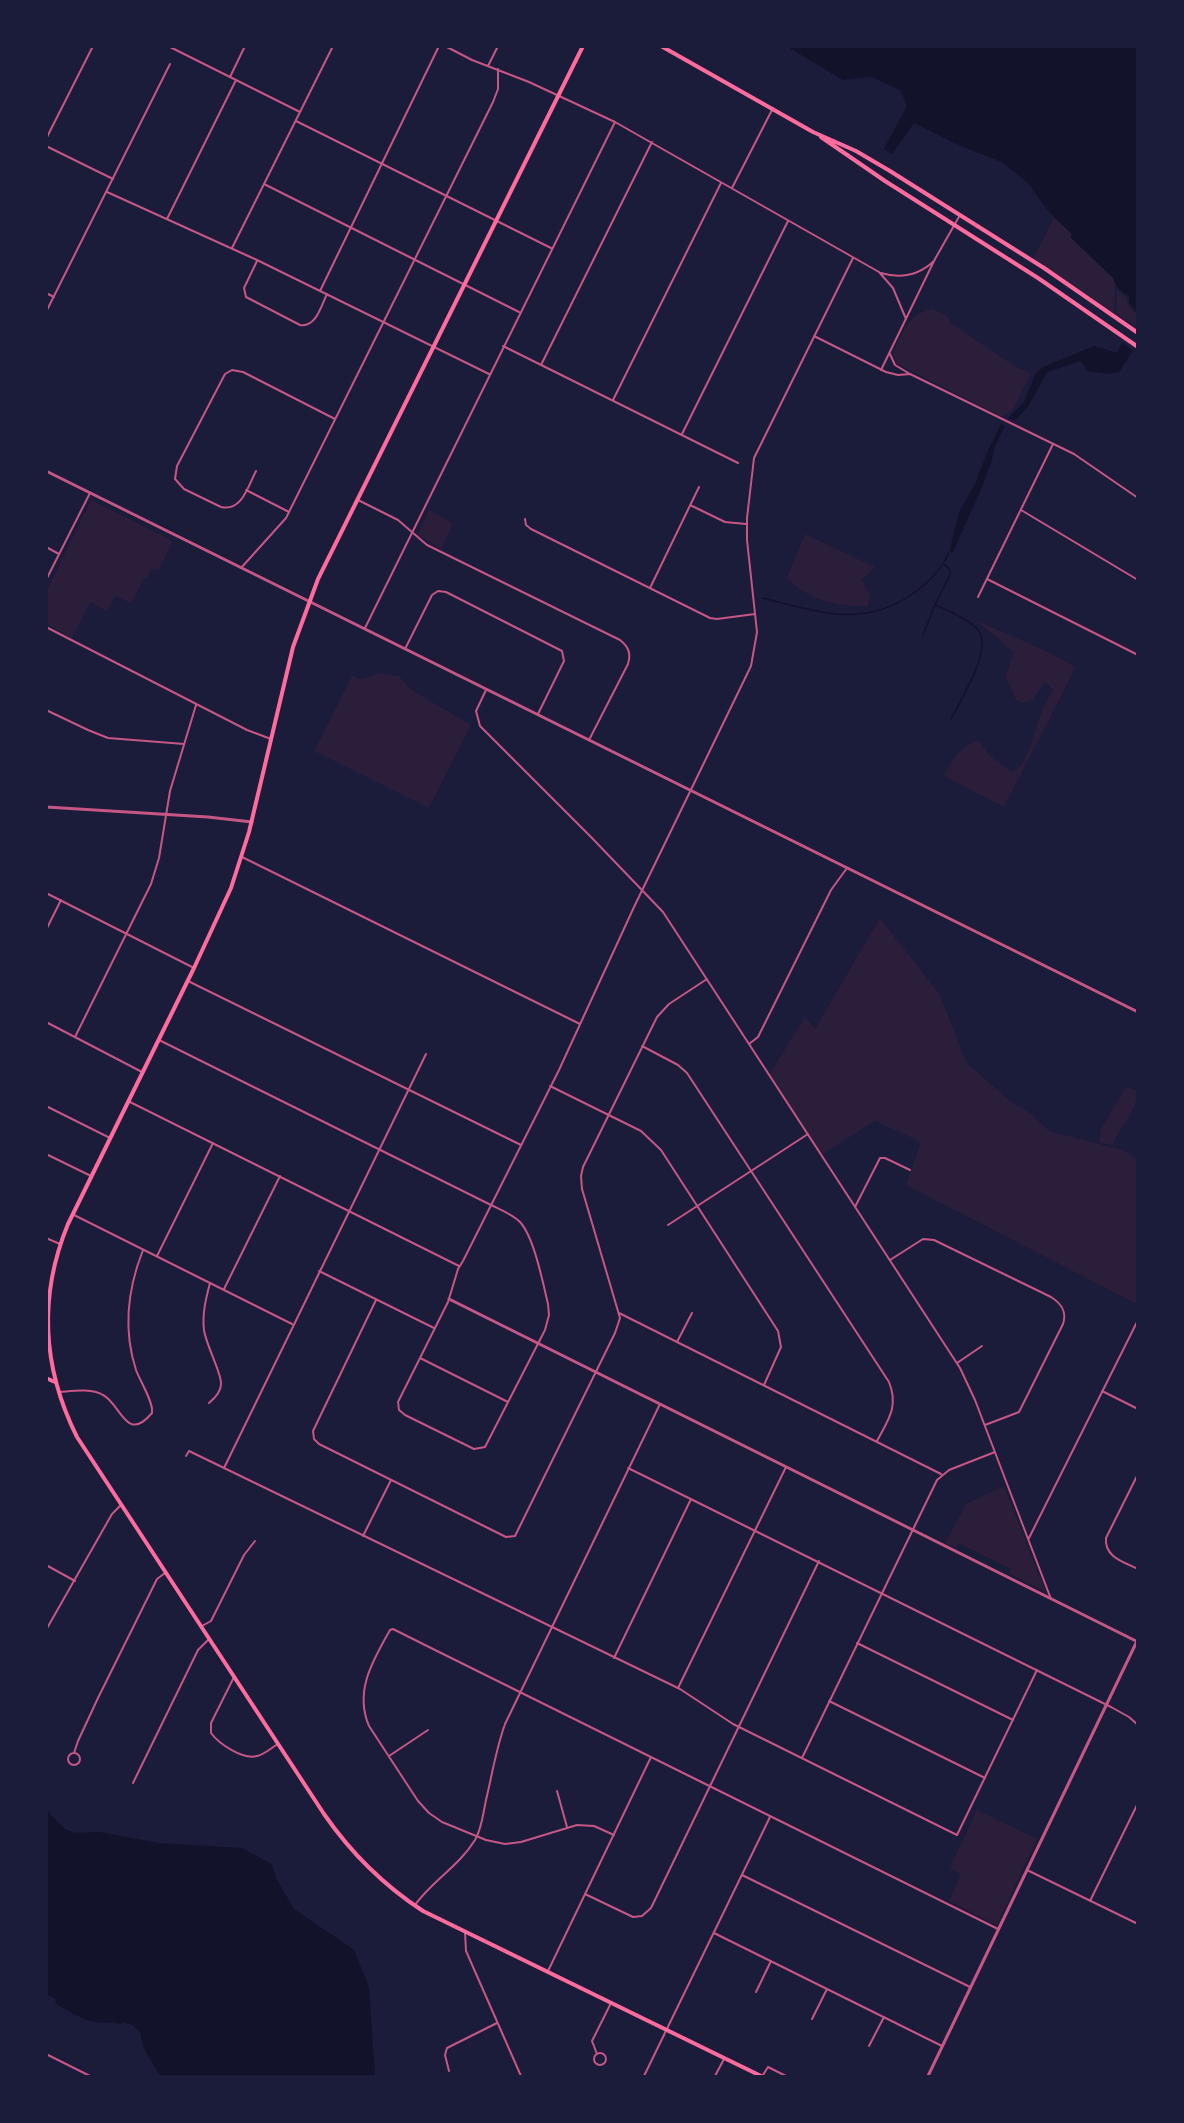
<!DOCTYPE html>
<style>
body{margin:0}
#map{position:relative;width:1184px;height:2123px;overflow:hidden;background:#1b1b3a;font-family:Bitter,serif}
canvas{display:block}
.frame{position:absolute;inset:0;border:48px solid #1b1b3a;pointer-events:none}
</style>
<div id="map">
<canvas width="1184" height="2123"></canvas>
<div class="frame"></div>
</div>
<script>
const ctx = document.querySelector('canvas').getContext('2d');
ctx.lineJoin = 'round';
function fillPath(path, color) { ctx.fillStyle = color; ctx.fill(path, 'evenodd'); }
function trace(path, color, width, dash) { ctx.strokeStyle = color; ctx.lineWidth = width; ctx.lineCap = dash ? 'butt' : 'round'; ctx.setLineDash(dash || []); ctx.stroke(path); }
fillPath(new Path2D(`
 M1054 218 1072 234 1071 237 1114 278 1115 285 1114 317 1032 261Z
 M1117 290 1127 298 1128 305 1137 315V328L1116 313Z
 M933 309 946 315 952 324 1016 367 1028 372 1030 375 1014 408 1002 417 896 363 893 353C902 332 909 313 933 309Z
 M91 500 170 539 172 543 159 570 151 569 146 579 144 578 131 603 115 596 107 611 90 602 72 638 47 624V590Z
 M429 510 453 523 441 549 418 535Z
 M805 534 875 567 862 580 870 595 868 606C840 608 806 599 787 578Z
 M976 620 1048 652 1076 667 1004 807 944 776C951 760 961 747 978 740 987 755 998 763 1013 772 1030 761 1033 734 1040 716 1043 707 1048 698 1053 690L1045 682 1033 699 1023 703 1016 700 1006 677 1013 653C1002 640 989 632 976 620Z
 M379 673 400 677 410 689 471 725 429 808 314 751 352 676 362 679Z
 M880 918 940 995 966 1062 1010 1101 1030 1113 1049 1131 1122 1150 1137 1158V1304L906 1185 921 1142 875 1121 821 1155 769 1075 805 1017 815 1029Z
 M1126 1087 1137 1090C1138 1111 1121 1126 1112 1145L1099 1142 1101 1129Z
 M1004 1486 1046 1592 1008 1573 1011 1569 962 1545 958 1544 956 1548 945 1543 966 1504Z
 M977 1810 1037 1839 997 1925 949 1901 961 1874 950 1868Z`), '#2a1e3b');
fillPath(new Path2D(`
 M788 47H1137V312L1129 303V296C1121 291 1116 288 1113 278L1070 237 1072 234 1048 211 1028 183 1002 162 963 147 914 123 892 154 884 149 907 106 901 91 872 77 843 80Z
 M1122 343 1133 351 1119 372 1109 374 1087 371 1081 361 1047 372 1029 405 1016 419 1014 420 1008 418 1024 402 1036 373 1043 367 1094 346 1117 353Z
 M1001 424 1005 426 995 446 991 464 978 496 952 554 950 549 959 512 975 484 989 448Z
 M46 1807 50 1814 65 1829 75 1833 99 1832 159 1843 242 1848 271 1864 276 1878 294 1909 354 1950 369 1987 375 2076H160C154 2063 140 2048 141 2034L133 2025 123 2022 121 2024C111 2021 102 2024 90 2021 83 2019 79 2015 72 2015V2013L56 2004 55 1998 46 1995Z`), '#12122b');
trace(new Path2D(`
 M762 598C820 612 866 630 918 590 933 578 942 568 950 551
 M935 605C947 610 977 622 981 635 988 656 961 700 951 719
 M923 635 935 605 950 575V570L944 564`), '#12122b', 1.5);
trace(new Path2D(`
 M168 46 300 112
 M445 46 472 60 529 82 615 122 879 272 893 288 906 319
 M488 66 498 46
 M230 77 245 46
 M296 121 551 248
 M46 139 93 46
 M46 146 113 179
 M264 184 519 312
 M732 188 773 108
 M107 192 257 260 489 374
 M167 219 236 80
 M232 248 333 46
 M257 261 244 288 246 297 300 325C316 328 321 306 327 294
 M881 273C901 279 919 275 934 261
 M320 291 439 46
 M46 293 54 297
 M46 312 170 64
 M814 336 886 372 898 375 910 374 1074 454 1138 498
 M503 346 738 463
 M890 354 895 365 910 374
 M541 365 652 142
 M881 370 935 259 960 215
 M613 400 721 183
 M682 434 788 221
 M256 471C248 486 242 512 221 507L184 489 175 479 177 466 225 374 232 370 243 372 335 419
 M246 490 289 512
 M358 500 398 520 427 545 620 640C629 647 631 654 628 664L589 740
 M690 505 725 522 746 524
 M1021 510 1138 580
 M525 519 526 525 531 529 710 618 717 619 755 614
 M46 547 59 554
 M241 568 286 518 493 102 498 89V69
 M987 579 1138 655
 M46 580 90 493
 M650 588 699 487
 M978 597 1053 444
 M46 627 247 730 271 739
 M365 628 615 122
 M405 649 432 595 438 591 446 592 562 651 564 661 538 714
 M486 690 476 711 480 726 591 837 663 912 960 1368 975 1400 1051 1599
 M46 710 88 730 108 738 184 744
 M242 857 580 1024
 M46 893 194 968
 M46 930 61 900
 M188 981 521 1145
 M46 1022 142 1072
 M75 1037 151 884 159 858 170 791 196 705
 M159 1040 491 1205C501 1210 512 1214 520 1222 534 1237 543 1283 548 1304L549 1315 545 1330 485 1447 474 1449 405 1415 399 1410 398 1402 448 1302 458 1269 463 1261 559 1070 634 907 751 666 757 632 747 540V518L754 458 853 258
 M749 1044 758 1037 831 890 847 868
 M642 1046 678 1065 687 1073 889 1382C899 1407 888 1420 877 1441
 M550 1086 641 1131 661 1150 778 1331 781 1347 764 1385
 M128 1101 459 1266
 M46 1106 110 1138
 M46 1154 91 1176
 M855 1207 880 1158H885L910 1170
 M72 1214 292 1324
 M668 1225 808 1134
 M46 1238 60 1244
 M157 1256 213 1143
 M890 1260 923 1239 934 1240 1051 1297C1062 1304 1067 1312 1063 1324L1019 1412 985 1425
 M319 1271 434 1328
 M224 1289 280 1176
 M376 1300 313 1431 314 1439 319 1444 506 1537 515 1536 615 1333 620 1318 582 1189 581 1176 583 1167 657 1017 669 1004 707 979
 M619 1313 941 1474
 M677 1342 692 1313
 M420 1358 508 1402
 M957 1363 982 1346
 M1102 1391 1138 1409
 M60 1392C73 1391 91 1388 103 1395 121 1404 126 1444 152 1413 154 1403 140 1381 136 1370 123 1330 128 1288 143 1250
 M209 1403C215 1398 221 1392 221 1384 222 1374 206 1345 204 1330 202 1314 206 1298 210 1283
 M186 1456 189 1451 680 1689 733 1724 957 1835 1037 1670
 M224 1468 426 1054
 M628 1468 1111 1707 1129 1717 1138 1725
 M1138 1474 1106 1538C1104 1557 1124 1562 1138 1569
 M363 1536 391 1480
 M1029 1538 1138 1320
 M46 1565 75 1581
 M202 1626 211 1621 244 1555 255 1541
 M46 1630 112 1514 121 1505
 M857 1643 1013 1720
 M614 1658 691 1499
 M234 1677 211 1723V1733C219 1744 243 1760 257 1756 265 1754 271 1748 278 1744
 M678 1688 786 1467
 M829 1701 985 1778
 M74 1753 78 1741 98 1698 157 1579 165 1573
 M68 1759a6 6 0 1 1 12 0a6 6 0 1 1-12 0Z
 M389 1756 428 1730
 M802 1758 937 1480 949 1470 995 1452
 M133 1783 198 1650 209 1639
 M557 1791 567 1827
 M614 1835 594 1826 577 1825 521 1842 505 1844 486 1840 442 1822 429 1813 418 1801 369 1726C354 1691 373 1660 390 1630L393 1629 435 1650 998 1929
 M1027 1870 1138 1924
 M742 1875 970 1987
 M585 1894 633 1917 642 1916 651 1908 819 1561
 M1090 1901 1138 1803
 M415 1905C432 1881 459 1866 475 1840 482 1828 483 1814 486 1800 492 1775 496 1749 505 1724L660 1404
 M465 1932 466 1951 521 2076
 M714 1933 942 2046
 M548 1971 651 1757
 M756 1992 771 1961
 M812 2019 827 1989
 M869 2046 884 2017
 M594 2059a6 6 0 1 1 12 0a6 6 0 1 1-12 0Z
 M46 2054 90 2076
 M597 2054 592 2041 611 2003
 M449 2071 445 2055 447 2048 497 2023
 M763 2075 768 2067 786 2076
 M644 2076 770 1817
 M715 2076 724 2059`), '#c65784', 2);
trace(new Path2D(`
 M46 471 1138 1012
 M46 807 208 817 252 822
 M449 1299 1138 1642
 M928 2076 1138 1639`), '#c65784', 3);
trace(new Path2D(`
 M583 46 318 579 293 647 249 832 231 888 194 968 68 1224C38 1297 42 1367 77 1437L324 1814C351 1853 383 1885 423 1911L761 2076
 M46 1378 55 1382`), '#ff6b9d', 4);
trace(new Path2D(`
 M661 46 813 132 856 151 890 171 1044 268 1138 333
 M821 137 885 181 1038 278 1138 347`), '#ff6b9d', 4);
</script>
